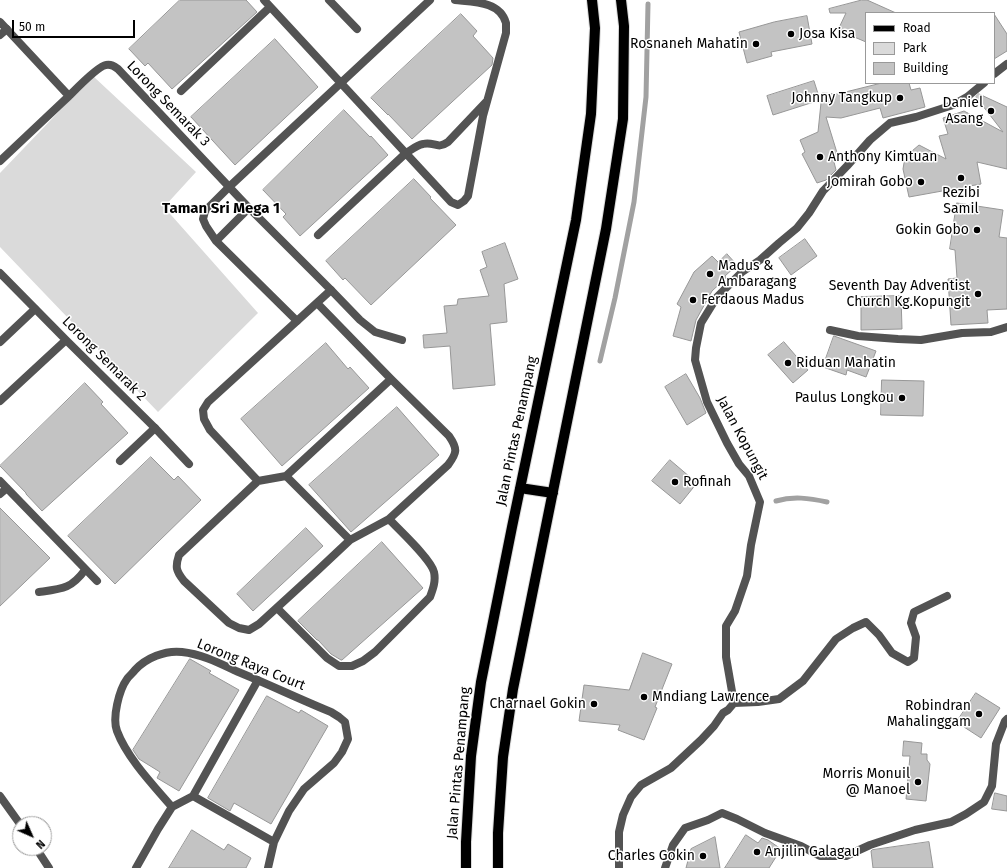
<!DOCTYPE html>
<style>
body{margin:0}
#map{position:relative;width:1007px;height:868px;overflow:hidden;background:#fff;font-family:"Fira Sans",sans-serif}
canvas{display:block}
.legend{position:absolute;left:865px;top:12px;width:130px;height:72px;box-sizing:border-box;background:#fff;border:1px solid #999;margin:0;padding:5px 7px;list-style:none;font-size:12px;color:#000}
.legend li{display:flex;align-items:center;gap:8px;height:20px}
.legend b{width:20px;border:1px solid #999}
.north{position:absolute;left:12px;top:816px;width:40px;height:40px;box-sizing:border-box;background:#fff;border:1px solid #999;border-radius:50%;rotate:135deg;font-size:11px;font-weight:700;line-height:16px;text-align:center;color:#000}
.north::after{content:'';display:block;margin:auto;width:14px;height:18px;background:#000;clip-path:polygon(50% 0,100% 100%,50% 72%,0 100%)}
.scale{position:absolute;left:12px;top:20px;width:123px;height:18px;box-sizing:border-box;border:2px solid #000;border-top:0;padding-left:5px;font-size:12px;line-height:14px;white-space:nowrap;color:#000;-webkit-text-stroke:3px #fff;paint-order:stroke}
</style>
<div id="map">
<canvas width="1007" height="868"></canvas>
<ul class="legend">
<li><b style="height:5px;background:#000"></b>Road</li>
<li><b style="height:11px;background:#dadada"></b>Park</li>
<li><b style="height:11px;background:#c3c3c3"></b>Building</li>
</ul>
<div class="north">N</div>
<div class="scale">50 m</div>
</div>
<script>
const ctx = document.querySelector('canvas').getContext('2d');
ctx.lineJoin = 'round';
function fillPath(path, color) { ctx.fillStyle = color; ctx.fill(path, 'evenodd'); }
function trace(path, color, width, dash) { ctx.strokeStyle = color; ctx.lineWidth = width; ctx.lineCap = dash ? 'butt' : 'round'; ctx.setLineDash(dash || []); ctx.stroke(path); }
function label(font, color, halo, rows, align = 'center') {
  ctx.font = font + ' "Fira Sans",sans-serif'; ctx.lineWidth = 3; ctx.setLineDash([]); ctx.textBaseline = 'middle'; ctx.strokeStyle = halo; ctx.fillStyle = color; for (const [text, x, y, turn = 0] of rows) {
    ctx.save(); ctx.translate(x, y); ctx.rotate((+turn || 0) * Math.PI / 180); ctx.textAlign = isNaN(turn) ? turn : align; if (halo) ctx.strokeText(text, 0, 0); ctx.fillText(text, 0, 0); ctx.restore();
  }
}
fillPath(new Path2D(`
 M93 76 196 172 164 207 258 313 158 412 0 247V173Z`), '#dadada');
trace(new Path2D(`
 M600 361 615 298 634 202 646 97 648 4
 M776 501C793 496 809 498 827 502`), '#a1a1a1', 5);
const building = new Path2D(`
 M180 0H246L257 12 172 89 148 63 145 66 129 49Z
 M862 0H867L896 13H866V42L838 30 846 13H830L829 9Z
 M461 14 477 31 473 36 493 58 492 65 412 139 388 114V115L371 98Z
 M994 14 1007 34V51L994 59Z
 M807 16 812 44 771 52 772 56 747 63 739 32 774 22Z
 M275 39 318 87 235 165 191 117Z
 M814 81 820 100 773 115 767 96Z
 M882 83H909L911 90 920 88 925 107 883 118 880 108 841 118 826 117 838 156 833 158 836 170 826 180 817 183 802 154 805 152 800 140 818 132 822 93 837 94Z
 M979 94 1007 107V169L977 162 981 184 909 197 903 169 905 157 919 145 946 159 939 136 948 134 943 118 964 111 1003 132 976 97Z
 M344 110 370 137 371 136 388 155 300 236 283 217 286 214 263 190Z
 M414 179 431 197 430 198 456 225 371 305 345 278 343 280 326 261Z
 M957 203 1003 210 999 237 1007 238V309L987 310 988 323 951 325 948 279 957 278 955 250 950 249Z
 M805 239 817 256 791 275 779 258Z
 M505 243 518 279 504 284 507 322 490 324 495 385 453 389 450 346 424 348 423 335 447 333 444 306 457 305 458 299 489 296 480 270 487 267 482 252Z
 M727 254 737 265 725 276 726 278 712 291 696 320 691 341 673 336 681 307 677 304 694 272 712 256 718 262Z
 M901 296 902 329 861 330V297Z
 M834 336 876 351 866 377 847 370 846 375 823 367Z
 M784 342 808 370 793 383 768 355Z
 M326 343 348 369 350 367 369 388 282 466 241 419Z
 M686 374 700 398 706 413 687 425 665 387Z
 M882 380 924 381 923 416 881 415Z
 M85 383 103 402 101 404 128 433 42 511 26 494V493L0 466Z
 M397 407 439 455 351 532 309 485Z
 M151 457 174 480 178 476 201 500 115 584 68 536Z
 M670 460 697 483 680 504 652 481Z
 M0 508 50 558 0 606Z
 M306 528 323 546 253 611 237 594Z
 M382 542 423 588 342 660H341L331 654 318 640H317L298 621Z
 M643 653 672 664 655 707 657 708 644 740 618 730 620 725 579 721 584 685 629 690Z
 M190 659 211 671 209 673 239 690 179 791 157 778 160 772 139 759 133 750Z
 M976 693 1000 708 981 738 964 727V724L958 720Z
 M267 696 299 713 301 710 328 726 271 824 234 803 230 811 208 798Z
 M904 741 922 743 921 754H927V760L930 764 926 801 906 799 910 756H903Z
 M995 793 1007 796V811L992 809Z
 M192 830 224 850 228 844 251 858 246 868H169Z
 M746 835 758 843 762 838 768 840 781 849 769 868H725Z
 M715 837 720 868H686L691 849Z
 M929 842 933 868H873L871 851 872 850Z`);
fillPath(building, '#c3c3c3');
trace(building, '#979797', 1);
const primary = new Path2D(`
 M520 488 553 493
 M466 868V842L471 756 481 682 512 527 576 220 591 114 595 28 592 0
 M498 868V833L503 757 513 689 606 229 623 119 624 26 621 0`);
trace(primary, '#dbdbdb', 12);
trace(new Path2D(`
 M329 0 357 29
 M0 35 7 29
 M249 208 216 241 297 321
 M216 241 206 226 203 219 205 211 229 187
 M331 290 360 320 375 332 402 340
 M0 342 35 309
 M120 461 155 428
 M39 592C62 589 71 589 85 570`), '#535353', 8);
trace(new Path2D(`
 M264 0 451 202 458 205 464 201 468 196 483 116 506 33C506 30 506 26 506 23 500 1 473 2 455 0
 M0 22 69 96C76 89 98 66 106 65 111 64 114 66 118 69L249 208 331 290 208 402 203 410 204 419 210 430 258 481
 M994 74 1007 64
 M181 91 270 7
 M0 161 69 96
 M229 187 430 0
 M318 235 406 153C411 150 417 145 423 144 434 141 437 150 448 142L486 102
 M0 273 66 340 155 428 189 464
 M317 303 391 379 449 436C458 449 457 453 448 465L389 519 350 540 286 476 258 481 179 555C175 567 176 571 184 581L229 623 239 628 249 630 259 624 317 571 350 540
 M830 330 858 336 898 339 921 340 962 333 991 332 1007 327
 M0 401 66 340
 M286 476 391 379
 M0 481 97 581
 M0 494 7 488
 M277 608 327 658 339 666H352L363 661 375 652 430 597C433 589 436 581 434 572 431 559 399 530 389 519
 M734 703 758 702 779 699 803 681 836 639 853 628 866 622 879 635 892 653 908 662 914 658 916 637 911 623 914 612 947 596
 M0 796 20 824
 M193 796 258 680
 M172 807 193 796 274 842
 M36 848 49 868
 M136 868 158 829 172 807C154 786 127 758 117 731 112 718 119 690 127 679 129 676 133 673 135 670 146 658 165 650 182 652 201 654 219 663 236 671 268 684 299 699 331 712L339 717 345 722 348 739 342 752 334 763 304 789 289 811 274 842 268 868
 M619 868V832L623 815 631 797 641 785 671 768 701 740 714 726 723 713 728 710 734 703 726 657V626L735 611 747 576 751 545 760 502 749 476 739 464 727 443 707 402 695 360 696 348 701 323 717 297 742 272 760 260 779 243 797 228 809 213 823 191 847 166 870 140 890 123 916 117 953 105 967 97 984 83
 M665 868 673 845 685 828 708 820 722 813 737 819 765 833 801 846 820 856H846L870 845 915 830 951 822 966 814 984 802 992 786 996 744 1005 721 1007 719`), '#535353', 8);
trace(primary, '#000', 10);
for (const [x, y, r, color] of [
 [791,34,4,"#000"],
 [756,44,4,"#000"],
 [900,98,4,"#000"],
 [991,111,4,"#000"],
 [820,157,4,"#000"],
 [961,178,4,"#000"],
 [921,182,4,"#000"],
 [977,230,4,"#000"],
 [710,274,4,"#000"],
 [978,294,4,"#000"],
 [693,300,4,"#000"],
 [788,363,4,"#000"],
 [902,398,4,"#000"],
 [675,482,4,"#000"],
 [644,697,4,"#000"],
 [594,704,4,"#000"],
 [979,714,4,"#000"],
 [918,782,4,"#000"],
 [757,852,4,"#000"],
 [703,856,4,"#000"]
]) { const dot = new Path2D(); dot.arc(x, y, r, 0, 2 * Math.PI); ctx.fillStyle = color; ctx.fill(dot); trace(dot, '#fff', 1.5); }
label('14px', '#000', '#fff', [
 ["Josa Kisa",799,34,"left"],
 ["Rosnaneh Mahatin",748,44],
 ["Johnny Tangkup",892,98],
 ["Daniel",983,103],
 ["Asang",983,119],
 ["Anthony Kimtuan",828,157,"left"],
 ["Jomirah Gobo",913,182],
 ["Rezibi",961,193,"center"],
 ["Samil",961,209,"center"],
 ["Gokin Gobo",969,230],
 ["Madus &",718,266,"left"],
 ["Ambaragang",718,282,"left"],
 ["Seventh Day Adventist",970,286],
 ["Church Kg.Kopungit",970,302],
 ["Ferdaous Madus",701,300,"left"],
 ["Riduan Mahatin",796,363,"left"],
 ["Paulus Longkou",894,398],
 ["Rofinah",683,482,"left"],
 ["Mndiang Lawrence",652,697,"left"],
 ["Charnael Gokin",586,704],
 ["Robindran",971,706],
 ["Mahalinggam",971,722],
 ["Morris Monuil",910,774],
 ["@ Manoel",910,790],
 ["Anjilin Galagau",765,852,"left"],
 ["Charles Gokin",695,856]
], 'right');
label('14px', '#000', '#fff', [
 ["Lorong Semarak 3",168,104,46],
 ["Lorong Semarak 2",104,359,45],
 ["Jalan Pintas Penampang",517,431,-78],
 ["Jalan Kopungit",742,438,62],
 ["Lorong Raya Court",251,665,22],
 ["Jalan Pintas Penampang",459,763,-85]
]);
label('bold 15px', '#000', '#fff', [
 ["Taman Sri Mega 1",221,209]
]);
</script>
